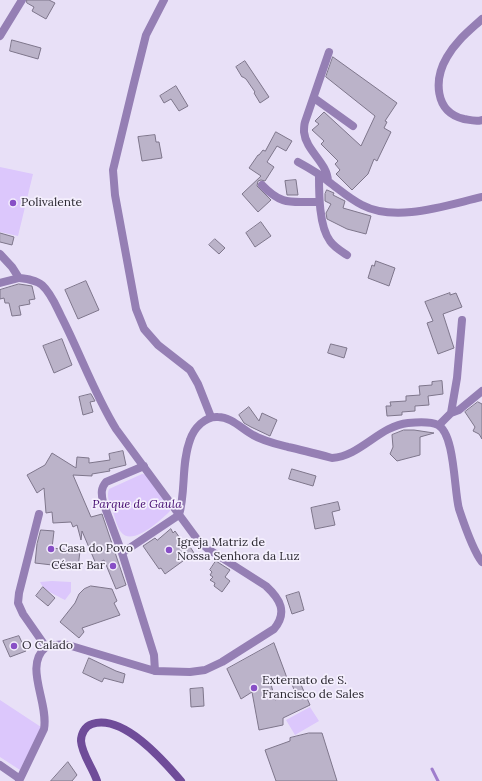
<!DOCTYPE html>
<meta charset="utf-8">
<style>
body{margin:0}
canvas{display:block;background:#e8e0f7}
</style>
<canvas width="482" height="781"></canvas>
<script>
const ctx = document.querySelector('canvas').getContext('2d');
ctx.lineJoin = 'round';
function fillPath(path, color) { ctx.fillStyle = color; ctx.fill(path, 'evenodd'); }
function trace(path, color, width, dash) { ctx.strokeStyle = color; ctx.lineWidth = width; ctx.lineCap = dash ? 'butt' : 'round'; ctx.setLineDash(dash || []); ctx.stroke(path); }
function label(font, color, halo, rows, align = 'center') {
  ctx.font = font + ' Lora,serif'; ctx.lineWidth = 3.5; ctx.setLineDash([]); ctx.textBaseline = 'middle'; ctx.strokeStyle = halo; ctx.fillStyle = color; for (const [text, x, y, turn = 0] of rows) {
    ctx.save(); ctx.translate(x, y); ctx.rotate((+turn || 0) * Math.PI / 180); ctx.textAlign = isNaN(turn) ? turn : align; if (halo) ctx.strokeText(text, 0, 0); ctx.fillText(text, 0, 0); ctx.restore();
  }
}
fillPath(new Path2D(`
 M0 167 33 174 18 236 0 232Z
 M142 474 147 475 170 508V511C161 520 132 547 121 532 117 527 115 518 113 512 110 504 106 497 109 489Z
 M52 581 71 582V592L65 600C56 595 44 591 40 582Z
 M0 700 41 727 20 770 0 757Z
 M310 707 319 721 295 735 286 720Z`), '#dcc7fc');
trace(new Path2D(`
 M432 769 438 781`), '#9f7dcd', 3);
const building = new Path2D(`
 M27 0H49L55 3 46 19 32 11 34 7 27 3Z
 M12 40 41 48 38 59 10 51Z
 M333 57 397 103 385 121 387 122 384 128 391 132 377 161 374 159 368 174 352 190 336 174 340 170 335 164 338 161 321 144 324 141 312 130 319 124 315 121 324 112 361 146 375 116 326 77Z
 M245 61 269 97 260 103 254 93 255 92 246 79 243 77H242L236 67Z
 M176 86 188 106 179 111 171 99 164 103 160 96Z
 M276 132 292 141 286 151 277 146 267 162 274 167 265 181 261 180 258 181 257 186 271 200 258 212 242 194 261 176 249 168 258 155H259L263 150 265 151Z
 M155 135 156 142H159L162 158 142 161 138 137Z
 M296 180 298 195H287L285 181Z
 M327 190 334 193 333 195 345 201 343 208 371 216 366 234 347 229 327 219 326 213 331 204 325 201V194Z
 M261 222 271 236 255 247 246 233Z
 M0 233 14 237 12 245 0 242Z
 M215 239 225 248 219 254 209 245Z
 M376 261 395 268 389 286 368 278 372 265 374 266Z
 M86 281 99 310 78 319 65 290Z
 M19 284 32 286 35 299 29 300 30 304 19 306 21 315 12 316 9 303H5L4 298 0 299V290Z
 M450 293V295L456 293 462 307 443 314 454 348 438 354 427 323 433 321 425 302Z
 M62 339 72 365 54 373 43 346Z
 M331 344 347 348 344 358 328 353Z
 M442 381 443 394 428 396 429 405 415 406V411L402 412V415L387 416 386 406H391L390 402 406 401V396L420 395 419 386 432 385V382Z
 M91 394 95 401 90 402 93 412 83 415 79 397Z
 M478 402 482 404V439L479 434 473 431 475 427 465 412Z
 M249 407 259 421 262 413 277 420 270 436 251 427 244 423 239 415Z
 M404 430H414L434 433 420 437V455L397 461 390 454 393 447 392 435Z
 M123 451 126 465 109 469 110 471 92 474V476L73 475 91 517 102 514 126 585 116 589 104 560 96 564 82 531 81 540 77 525 73 527 71 522 53 523 52 512 46 513 44 488 37 493 27 475 45 465 52 453 76 468 77 457 89 458V463L110 460 109 454Z
 M292 469 316 476 313 486 289 479Z
 M338 502 340 510 332 512 335 525 315 529 311 508Z
 M171 529 173 533 175 531 186 547 189 545 194 553 165 574 161 568 159 569 143 546 155 538 157 540Z
 M41 530 54 531 52 548 80 551 78 568 35 563 37 544Z
 M216 561 230 570 225 577 230 581 222 592 214 586 215 583 210 580 213 577 210 575 212 572 210 570Z
 M91 586 112 589 117 601 114 603 120 615 82 628 84 632 79 638 60 622 75 603 79 594 84 589Z
 M43 587 55 598 48 606 36 596Z
 M299 592 304 610 292 614 286 596Z
 M19 636 26 651 10 657 3 641Z
 M274 643 287 678 271 684 275 700 295 692 291 682 298 678 310 705 283 718V725L259 730 252 692 241 699 227 669Z
 M89 658 116 671 125 674 123 683 104 678 102 682 83 673Z
 M203 688 204 706 191 707 190 689Z
 M309 733H322L337 781H276L265 750 290 741V738Z
 M68 762 77 775 72 781H51Z`);
fillPath(building, '#bbb3c9');
trace(building, '#7e768b', 1);
trace(new Path2D(`
 M164 0 146 35 134 83 113 170 115 195 136 309 144 329 158 345 190 370 198 384 211 417
 M482 19C469 31 456 41 447 57 434 79 434 112 464 119 470 120 476 122 482 120
 M0 36 22 0
 M314 98 353 126
 M298 162C309 168 320 174 329 182 340 190 350 199 362 205 396 223 447 205 482 197
 M319 176C319 194 319 226 330 241 334 247 341 251 347 255
 M328 181C327 162 306 151 304 132 304 129 304 125 305 122L329 52
 M262 185C283 207 292 201 319 202
 M0 254 12 267 19 278C27 279 36 280 42 285 51 293 56 306 61 316 80 353 94 393 116 429L197 539 208 549 266 586C280 599 288 612 274 629L222 662 205 670 190 672 155 671 68 645C60 644 54 644 46 647L23 614 18 603 19 593 39 514
 M0 283 19 278
 M451 413 459 410 482 391
 M439 425 451 413 457 378 462 320
 M144 466 106 482C101 488 101 493 103 502L122 553 154 655 155 671
 M122 553 179 515C186 491 181 464 190 440 194 428 205 416 218 417 231 417 242 429 253 435 263 441 276 444 288 447 302 450 317 454 332 458 361 456 379 426 408 423 417 422 430 421 438 425 455 434 454 491 459 509 463 521 474 552 482 562
 M0 765 20 779
 M19 781 44 729C49 702 23 666 46 647`), '#957fb4', 8);
trace(new Path2D(`
 M97 781C93 768 82 755 81 741 81 734 85 726 92 724 123 714 163 760 181 781`), '#6f4c99', 8);
for (const [x, y, r, color] of [
 [13,203,4,"#884fc6"],
 [51,549,4,"#884fc6"],
 [169,550,4,"#884fc6"],
 [113,566,4,"#884fc6"],
 [14,646,4,"#884fc6"],
 [254,688,4,"#884fc6"]
]) { const dot = new Path2D(); dot.arc(x, y, r, 0, 2 * Math.PI); ctx.fillStyle = color; ctx.fill(dot); trace(dot, '#f4effd', 1.5); }
label('12px', '#2c2932', '#f4effd', [
 ["Polivalente",21,203],
 ["Igreja Matriz de",177,543],
 ["Nossa Senhora da Luz",177,557],
 ["Casa do Povo",59,549],
 ["César Bar",105,566,"right"],
 ["O Calado",22,646],
 ["Externato de S.",262,681],
 ["Francisco de Sales",262,695]
], 'left');
label('italic 12px', '#42096e', '#f4effd', [
 ["Parque de Gaula",137,505]
]);
</script>
